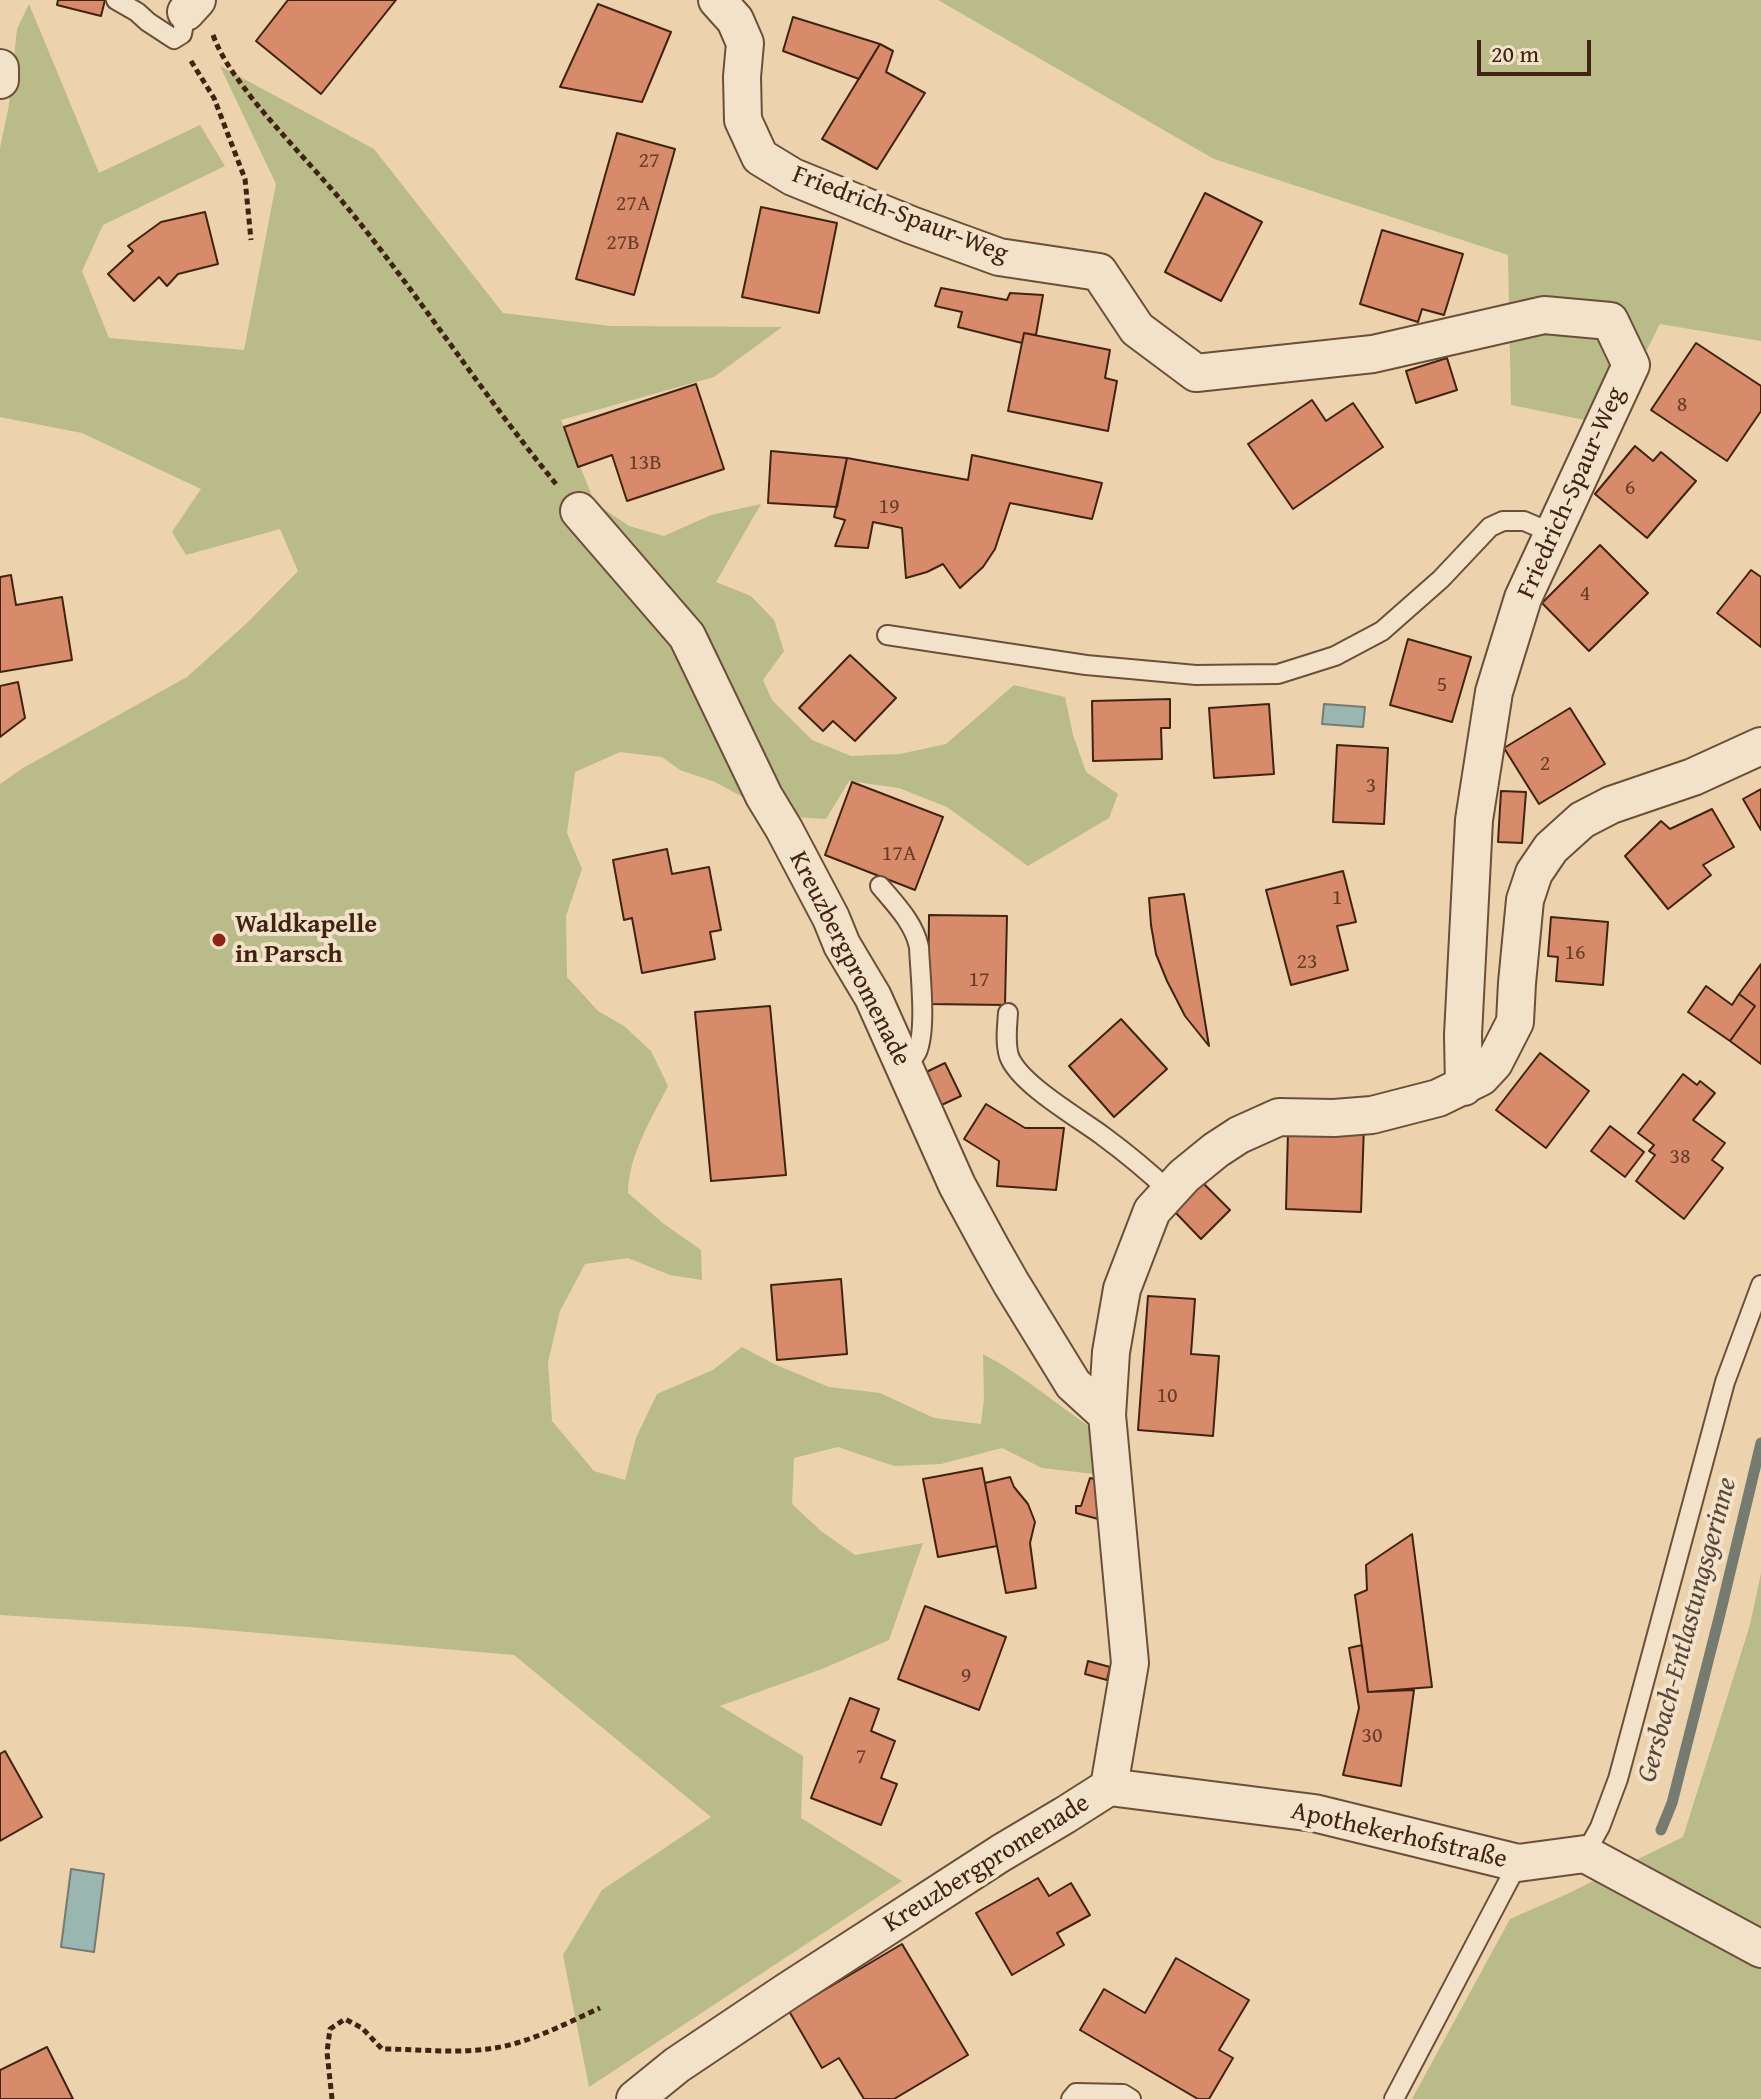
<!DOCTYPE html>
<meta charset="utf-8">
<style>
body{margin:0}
#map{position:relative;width:1761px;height:2099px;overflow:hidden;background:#ecd2ad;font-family:"Gentium Book Plus",serif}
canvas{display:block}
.scale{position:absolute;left:1477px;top:40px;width:114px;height:36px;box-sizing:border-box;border:4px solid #412311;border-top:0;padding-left:10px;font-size:24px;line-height:28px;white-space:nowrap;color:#412311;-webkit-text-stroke:6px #f3e2ca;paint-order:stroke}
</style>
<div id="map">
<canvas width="1761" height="2099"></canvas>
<div class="scale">20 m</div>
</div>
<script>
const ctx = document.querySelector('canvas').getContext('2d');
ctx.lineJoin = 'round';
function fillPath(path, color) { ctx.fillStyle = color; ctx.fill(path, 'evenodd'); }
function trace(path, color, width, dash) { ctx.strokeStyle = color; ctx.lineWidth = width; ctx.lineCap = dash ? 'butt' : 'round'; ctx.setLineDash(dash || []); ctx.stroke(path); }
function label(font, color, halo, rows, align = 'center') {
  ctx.font = font + ' "Gentium Book Plus",serif'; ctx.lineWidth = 8; ctx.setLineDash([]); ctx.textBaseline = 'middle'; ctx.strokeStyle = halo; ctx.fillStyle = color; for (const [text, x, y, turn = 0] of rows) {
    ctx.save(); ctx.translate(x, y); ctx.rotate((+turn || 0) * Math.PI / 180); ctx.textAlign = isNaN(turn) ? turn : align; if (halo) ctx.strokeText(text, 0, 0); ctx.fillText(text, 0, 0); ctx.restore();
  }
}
fillPath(new Path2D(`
 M938 0H1761V341L1660 324 1609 425 1511 405 1508 255 1214 159Z
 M29 4 99 173 200 125 225 166 103 225 82 271 109 338 244 350 276 184 220 66 374 149 503 313 610 326 782 327 714 377 561 420 595 503 629 526 664 536 711 515 761 504 716 582 751 596 774 620 784 651 763 680 772 700 812 740 851 756 900 754 946 744 1014 685 1065 697 1073 735 1086 772 1118 794 1109 818 1028 866 947 807 899 788 849 781 826 819 778 816 715 782 680 770 662 757 620 752 575 772 567 833 582 869 566 916 567 977 598 1011 624 1026 651 1051 668 1086C651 1120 629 1154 628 1193L664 1224 701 1250 702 1280 670 1275 628 1258 585 1264 560 1311 548 1362 552 1421 594 1471 625 1480 636 1438 657 1394 713 1370 742 1347 774 1364 829 1387 880 1393 934 1418 981 1424 984 1399 983 1354C1024 1376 1059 1406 1097 1432L1101 1455 1094 1474 1042 1468 1002 1448 941 1464 894 1466 838 1447 794 1458 792 1504 821 1531 855 1555 923 1543 889 1640 822 1669 720 1706 803 1756 801 1818 902 1881 589 2087 563 1955 602 1890 711 1817 514 1655 190 1627 0 1615V784L23 768 187 677 247 623 298 571 280 529 186 555 172 532 201 489 82 433 0 417V148L9 105 17 29Z
 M1761 1573V2099H1412L1510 1919 1567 1894 1683 1837 1750 1625Z`), '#b9bb89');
const water = new Path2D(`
 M1324 704 1365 707 1363 727 1322 724Z
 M71 1869 104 1874 94 1952 61 1947Z`);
fillPath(water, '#9ab6b1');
trace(water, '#767b71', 2);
trace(new Path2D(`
 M1661 1830 1672 1803 1720 1614 1761 1443`), '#767b71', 11);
const building = new Path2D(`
 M58 0H105L101 16 57 5Z
 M288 0H396L321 94 256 41Z
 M598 4 671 32 642 102 560 87Z
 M793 17 880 44 859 79 783 51Z
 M880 44 893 51 886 72 925 93 877 169 822 139Z
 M617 133 675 149 634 295 576 279Z
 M1205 193 1262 222 1221 301 1165 272Z
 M761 207 837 223 819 313 742 297Z
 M205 212 218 264 178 274 167 286 159 277 134 301 108 274 133 251 128 246 161 222Z
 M1382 230 1463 254 1444 315 1422 309 1418 322 1360 304Z
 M941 288 1007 300 1010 293 1043 295 1036 335 1024 333 1022 343 958 327 962 312 935 306Z
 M1024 333 1110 350 1105 378 1117 381 1108 431 1008 411Z
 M1696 343 1761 386V411L1727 461 1651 410Z
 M1447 358 1457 390 1416 403 1406 371Z
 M696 384 724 469 627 501 612 455 578 467 564 427Z
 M1312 400 1326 421 1353 403 1383 447 1293 509 1248 444Z
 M1635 446 1653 461 1661 452 1696 481 1647 538 1595 494Z
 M771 451 847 458 837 507 768 503Z
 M972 455 1102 483 1092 519 1010 503 995 549 983 567 960 588 943 564 927 572 906 578 902 528 873 522 868 548 835 546 845 520 834 517 847 458 968 480Z
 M1600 545 1648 593 1589 651 1542 603Z
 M1751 570 1761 577V647L1717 613Z
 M11 575 16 605 62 597 72 660 0 672V577Z
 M1408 639 1471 657 1452 722 1390 705Z
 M850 655 896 698 855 741 833 721 823 731 799 708Z
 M18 682 25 718 0 737V686Z
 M1170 699V728H1161L1162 759 1093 761 1092 701Z
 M1269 704 1274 774 1214 778 1209 708Z
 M1570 708 1605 764 1539 804 1504 748Z
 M1337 745 1388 748 1384 824 1333 822Z
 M852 782 943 817 915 890 825 855Z
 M1761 789V830L1743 799Z
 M1501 791 1526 792 1522 843 1498 842Z
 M1712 809 1734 847 1703 865 1711 875 1668 909 1625 856 1661 821 1670 829Z
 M667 849 672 874 709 867 721 930 710 932 715 959 642 973 632 918 624 920 613 860Z
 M1343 871 1356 922 1337 926 1348 970 1291 985 1266 890Z
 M1184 894 1209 1046 1185 1016 1167 981 1156 954 1151 925 1149 898Z
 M929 915 1007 916 1005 1005 928 1004Z
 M1551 917 1608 922 1603 985 1556 981 1558 957 1548 956Z
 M1761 964V1064L1730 1041 1755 1006 1739 994Z
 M1706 986 1732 1005 1739 994 1755 1006 1730 1041 1688 1012Z
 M770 1006 786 1175 711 1181 695 1012Z
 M1121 1019 1167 1069 1114 1117 1069 1066Z
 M1540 1053 1589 1091 1546 1148 1496 1110Z
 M945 1063 961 1096 935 1108 920 1075Z
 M1683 1074 1697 1085 1700 1081 1715 1093 1693 1120 1725 1143 1712 1160 1723 1168 1684 1219 1636 1181 1655 1155 1649 1151 1654 1145 1638 1133Z
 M986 1104 1025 1128H1064L1056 1190 997 1186 999 1161 964 1139Z
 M1364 1125 1361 1212 1286 1209 1288 1131Z
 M1610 1126 1644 1152 1625 1177 1591 1151Z
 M1203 1183 1230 1210 1201 1239 1174 1211Z
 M841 1279 847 1354 777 1360 771 1285Z
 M1148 1296 1195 1299 1191 1354 1219 1356 1213 1436 1138 1430Z
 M982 1468 997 1546 938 1557 923 1479Z
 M1010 1477 1014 1487 1028 1504 1035 1522 1030 1543 1036 1588 1006 1593 985 1483Z
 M1090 1478 1099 1480 1102 1520 1076 1513V1506H1081Z
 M1412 1534 1432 1687 1368 1692 1355 1595 1367 1590 1366 1565Z
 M925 1606 1006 1637 979 1710 898 1679Z
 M1362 1645 1368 1692 1414 1690 1401 1786 1343 1775 1359 1708 1349 1648Z
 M1088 1661 1110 1667 1107 1680 1085 1674Z
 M850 1698 879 1709 871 1731 895 1741 881 1778 897 1784 881 1825 811 1798Z
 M5 1751 42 1817 0 1841V1754Z
 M1038 1878 1049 1896 1071 1883 1090 1915 1057 1933 1064 1945 1012 1975 976 1913Z
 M902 1944 968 2055 894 2099H864L839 2058 822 2068 789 2011Z
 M1176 1958 1249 2000 1219 2050 1233 2058 1209 2099H1198L1080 2030 1104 1989 1145 2013Z
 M47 2047 73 2099H0V2070Z`);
fillPath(building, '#d78b6b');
trace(building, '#412311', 2);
const lane = new Path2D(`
 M116 0 137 12 148 22 174 39 182 34 186 12
 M887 635 1086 665 1196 675 1278 674 1335 656 1382 631 1441 579 1490 527 1503 521H1524L1552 533
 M880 886C896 905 914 923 919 947 920 973 927 1029 917 1052 914 1058 909 1061 903 1065
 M1008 1013C1007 1027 1005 1043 1009 1056 1019 1084 1079 1118 1103 1136 1126 1153 1148 1171 1169 1191
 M1585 1854 1600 1827 1618 1779 1725 1382 1761 1285
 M1071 2099 1076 2093 1123 2094 1131 2099
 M1394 2099 1518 1863`);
const street = new Path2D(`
 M717 0 735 20 745 43 742 77 743 120 760 157 793 177 911 225 999 257 1099 272 1137 329 1196 373 1373 354 1544 315 1610 321 1631 365 1523 598 1494 692 1474 820 1463 1035 1464 1087
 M186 12 197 0
 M0 68V80
 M579 511 687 636 764 796 784 829 831 918 842 945 873 997 957 1185 990 1246 1011 1283 1073 1384 1107 1415
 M1109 1787 1314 1813 1518 1863 1585 1854 1761 1949
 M635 2099 677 2065 786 1992 1001 1853 1065 1815 1109 1787 1130 1663 1107 1415 1111 1352 1122 1289 1152 1211 1184 1176 1216 1150 1239 1135 1279 1117 1334 1118 1372 1115 1438 1098 1481 1077 1494 1063 1515 1022 1517 983 1525 900 1534 873 1551 848 1582 820 1611 805 1693 777 1761 746`);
trace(lane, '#6c4f38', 22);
trace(street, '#6c4f38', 40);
trace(new Path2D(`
 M213 35C222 59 236 77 251 97 283 137 319 173 351 212 422 300 484 396 556 484
 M191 61 214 98 245 179 251 240
 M332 2099 327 2052 330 2029 345 2019 362 2028 382 2049C425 2049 470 2056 513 2044 543 2036 571 2021 600 2008`), '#412311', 5, [6, 4]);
trace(lane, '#f3e2ca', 18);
trace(street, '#f3e2ca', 36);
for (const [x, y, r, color] of [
 [219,940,8,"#8f2418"]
]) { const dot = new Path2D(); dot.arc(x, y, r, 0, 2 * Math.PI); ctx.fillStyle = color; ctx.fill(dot); trace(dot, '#f3e2ca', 3); }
label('22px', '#663d28', null, [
 ["27",649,161],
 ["27A",633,204],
 ["27B",623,243],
 ["8",1682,405],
 ["13B",645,463],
 ["6",1630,488],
 ["19",889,507],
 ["4",1585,594],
 ["5",1442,685],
 ["2",1545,764],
 ["3",1371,786],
 ["17A",899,854],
 ["1",1337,898],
 ["16",1575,953],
 ["23",1307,962],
 ["17",979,980],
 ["38",1680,1157],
 ["10",1167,1396],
 ["9",966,1676],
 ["30",1372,1736],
 ["7",861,1757]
]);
label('26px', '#412311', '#f3e2ca', [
 ["Friedrich-Spaur-Weg",900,215,21],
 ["Friedrich-Spaur-Weg",1572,493,-66],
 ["Kreuzbergpromenade",849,959,63],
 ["Apothekerhofstraße",1399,1836,13],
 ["Kreuzbergpromenade",987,1864,-32]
]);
label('bold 26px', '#412311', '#f3e2ca', [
 ["Waldkapelle",235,925],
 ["in Parsch",235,955]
], 'left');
label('italic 28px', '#574839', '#f3e2ca', [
 ["Gersbach-Entlastungsgerinne",1688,1630,-75]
]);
</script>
